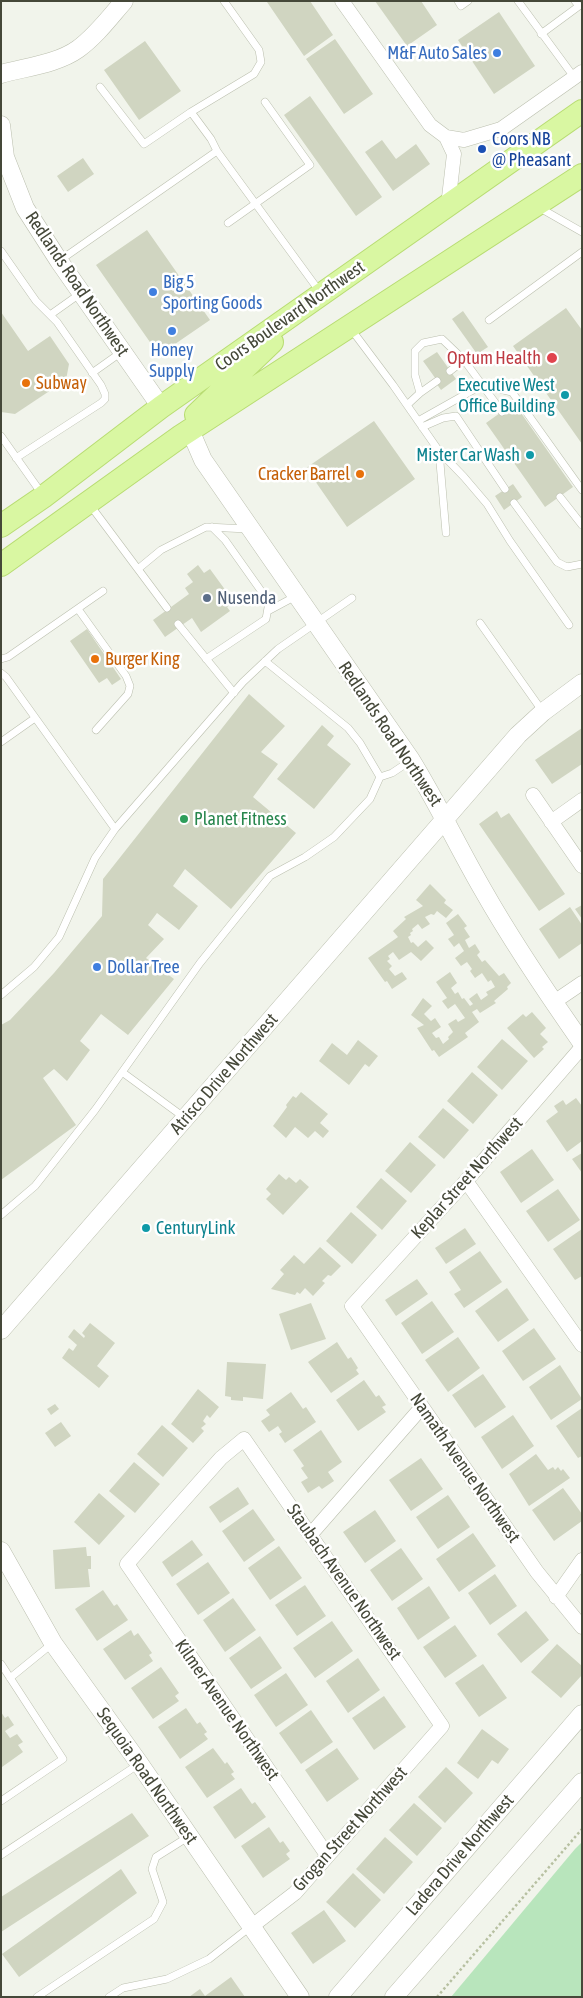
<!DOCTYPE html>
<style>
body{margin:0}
#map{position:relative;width:583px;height:1998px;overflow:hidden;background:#f1f4eb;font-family:"Asap Condensed",sans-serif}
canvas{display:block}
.frame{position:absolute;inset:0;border:2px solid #454839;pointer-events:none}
</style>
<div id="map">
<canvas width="583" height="1998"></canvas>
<div class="frame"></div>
</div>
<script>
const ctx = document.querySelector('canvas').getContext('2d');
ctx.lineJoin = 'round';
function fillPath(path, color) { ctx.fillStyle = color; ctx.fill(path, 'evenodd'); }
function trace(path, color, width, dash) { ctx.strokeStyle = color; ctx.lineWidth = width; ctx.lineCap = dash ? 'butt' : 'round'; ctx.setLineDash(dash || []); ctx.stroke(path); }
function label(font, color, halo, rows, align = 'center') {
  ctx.font = font + ' "Asap Condensed",sans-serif'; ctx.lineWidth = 5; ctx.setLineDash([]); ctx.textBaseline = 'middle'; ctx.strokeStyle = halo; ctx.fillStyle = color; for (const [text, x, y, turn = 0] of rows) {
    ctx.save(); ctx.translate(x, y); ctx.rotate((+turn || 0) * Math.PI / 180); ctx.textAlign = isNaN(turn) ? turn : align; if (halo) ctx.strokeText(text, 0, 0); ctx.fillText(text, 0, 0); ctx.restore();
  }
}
fillPath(new Path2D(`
 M582 1842V1997H451L575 1849Z`), '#b8e5bc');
fillPath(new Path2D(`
 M268 1H310L333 35 304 56 267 2Z
 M375 1H421L437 25 407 46Z
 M499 12 535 66 494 94 458 40Z
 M335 39 373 94 344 114 306 59Z
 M145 41 181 91 139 120 104 70Z
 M310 96 382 197 356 216 284 115Z
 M382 140 396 159 416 144 430 164 393 191 365 152Z
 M83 158 94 174 68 192 57 176Z
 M147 230 210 320 159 355 96 265Z
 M566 308 582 330V444L513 346Z
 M463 311 488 347 477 354 452 319Z
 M1 312 28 351 50 336 69 364 66 380 15 414 1 412Z
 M437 352 456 379 441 390 436 383 438 382 423 361Z
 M514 403 573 487 545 507 486 423Z
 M374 421 415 479 347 527 306 468Z
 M513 484 522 497 504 510 495 496Z
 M198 565 204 573 210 569 234 602 227 607 230 611 201 632 192 618 165 637 153 620 189 594 185 588 193 582 187 574Z
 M87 629 121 679 112 685 107 678 99 683 70 641Z
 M249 694 285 726 261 752 278 764 253 797 296 833 231 909 185 869 173 886 198 906 179 930 157 913 148 925 164 939 146 958 174 979 128 1035 101 1014 80 1041 90 1050 67 1081 54 1069 43 1078 76 1125 1 1180V1025L10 1020 54 973 102 916 103 879Z
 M322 725 334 736 327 745 351 764 314 809 277 779Z
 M582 728V764L552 784 535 760Z
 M497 811 501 818 509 813 565 894 539 911 479 824Z
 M430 884 446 900 444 903 453 910 446 918 437 911 434 915 431 914 425 917 430 924 422 929 418 924 412 929 413 931 410 933 411 935 408 937 411 943 413 942 418 947 426 940 434 948 421 961 411 952 399 960 393 952 388 956 390 959 387 961 392 966 389 969 395 976 402 972 407 979 392 989 387 981 385 982 368 958 398 937 393 931 406 919 404 917 423 906 416 900Z
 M582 905V919L575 909Z
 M570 907 582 925V943L559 959 539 929Z
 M458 914 467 926 464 928 470 937 465 940 469 948 475 944 480 952 477 955 482 962 485 960 499 976 504 973 511 983 507 987 508 989 494 1001 496 1003 480 1013 477 1009 472 1012 479 1022 465 1033 468 1037 439 1057 434 1050 432 1051 417 1028 424 1025 411 1015 423 998 432 1006 424 1014 431 1021 435 1018 441 1027 432 1033 436 1038 439 1037 443 1044 449 1039 448 1037 453 1032 448 1024 456 1019 458 1022 465 1018 455 1004 448 1009 442 1001 447 998 436 982 450 972 457 983 451 988 455 994 458 992 462 999 464 998 470 1006 473 1004 469 999 477 993 481 1000 488 995 486 992 495 987 491 980 488 982 482 973 475 978 470 971 472 969 467 962 461 966 455 958 464 951 459 943 454 947 448 939 454 935 446 923Z
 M532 1012 546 1028 540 1034 548 1042 542 1047 544 1049 534 1058 507 1028 523 1014 526 1017Z
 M502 1039 528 1061 502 1090 477 1067Z
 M358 1040 378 1056 369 1067 365 1064 349 1085 319 1061 332 1043 347 1055Z
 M472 1072 498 1095 473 1124 447 1101Z
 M301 1092 328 1114 320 1123 329 1131 323 1138 315 1131 308 1138 295 1127 286 1138 273 1126 287 1107 286 1105 293 1096 296 1098Z
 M576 1098 582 1106V1141L567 1152 546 1121 558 1112 554 1106 563 1100 566 1105Z
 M443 1108 469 1130 444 1159 418 1137Z
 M410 1142 436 1165 411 1193 385 1171Z
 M532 1149 554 1180 521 1203 500 1172Z
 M582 1153V1173L572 1159Z
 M279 1174 286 1180 289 1177 296 1183 300 1179 309 1187 283 1215 266 1199 271 1194 266 1189Z
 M381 1178 407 1201 382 1230 356 1207Z
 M558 1189 580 1220 548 1242 526 1211Z
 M351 1212 377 1235 352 1264 326 1241Z
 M148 1222 152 1228 144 1233 140 1227Z
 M465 1228 476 1244 446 1264 435 1248Z
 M582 1229V1276L575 1280 553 1249Z
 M320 1247 341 1266 331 1276 328 1275 322 1281 325 1283 313 1296 305 1288 300 1294 297 1292 295 1295 271 1289 284 1274 280 1270 294 1255 304 1264Z
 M480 1251 502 1282 464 1308 454 1294 461 1290 449 1272Z
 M417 1279 428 1294 396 1316 385 1300Z
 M507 1288 529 1320 498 1342 475 1311Z
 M432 1301 454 1332 422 1354 401 1323Z
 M311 1303 326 1339 291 1350 279 1314Z
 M90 1323 115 1343 97 1366 109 1376 99 1388 62 1358 69 1348 73 1351 77 1345 68 1337 74 1329 84 1338 85 1336 82 1333Z
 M534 1328 556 1359 523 1381 502 1351Z
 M458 1337 480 1368 448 1392 425 1360Z
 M337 1342 348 1359 351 1357 358 1368 356 1370 359 1374 331 1393 308 1362Z
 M227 1362 266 1364 263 1399 243 1397V1401L231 1400V1397L225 1396Z
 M560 1365 582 1399 551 1420 529 1387Z
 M483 1374 506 1407 475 1428 452 1395Z
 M364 1380 376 1397 379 1395 386 1405 382 1407 386 1412 358 1431 336 1400Z
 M198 1389 219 1407 210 1418 207 1415 203 1421 206 1424 201 1428 204 1431 193 1443 171 1424Z
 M291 1392 303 1409 306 1407 316 1422 285 1443 279 1434 282 1432 278 1426 269 1432 261 1421 270 1415 266 1410Z
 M55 1404 59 1409 51 1415 47 1409Z
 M582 1408V1456L578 1458 556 1426Z
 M513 1415 534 1446 502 1469 481 1437Z
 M61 1422 71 1436 55 1447 45 1433Z
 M162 1425 188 1448 163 1477 137 1454Z
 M321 1430 342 1462 328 1472 334 1481 322 1489 319 1486 308 1493 301 1482 308 1478 301 1468 304 1466 293 1450Z
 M536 1454 548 1470 553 1467 555 1470 558 1467 561 1471 563 1469 570 1478 529 1506 509 1474Z
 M421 1458 443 1489 411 1511 389 1480Z
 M134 1462 160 1484 135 1513 109 1491Z
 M238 1487 249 1504 220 1523 209 1507Z
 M563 1488 582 1514V1521L554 1541 532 1510Z
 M99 1493 125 1516 99 1545 74 1522Z
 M448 1495 470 1527 438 1549 416 1517Z
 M253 1509 275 1540 244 1562 222 1531Z
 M375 1510 396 1541 365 1563 343 1532Z
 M473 1533 496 1566 459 1592 436 1559Z
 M192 1540 203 1555 172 1577 162 1562Z
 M279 1546 302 1578 270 1600 248 1568Z
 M86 1547 87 1556H91V1569H88L90 1587 55 1589 53 1550Z
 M401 1548 423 1579 392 1601 370 1570Z
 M208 1562 230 1593 198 1615 176 1584Z
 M495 1574 517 1606 490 1625 468 1593Z
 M305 1585 326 1616 297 1636 275 1605Z
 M429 1586 450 1618 418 1640 397 1608Z
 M103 1590 114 1606 117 1604 128 1620 97 1641 75 1609Z
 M233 1598 256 1630 225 1652 203 1620Z
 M526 1611 549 1640 521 1663 497 1634Z
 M332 1621 353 1651 315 1678 293 1648Z
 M455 1625 477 1656 445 1678 423 1647Z
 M131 1630 134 1636 138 1633 152 1653 149 1655 153 1661 125 1680 103 1649Z
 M260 1636 282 1668 251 1689 229 1658Z
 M557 1644 582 1666V1675L561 1698 531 1672Z
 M358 1658 380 1690 348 1713 326 1681Z
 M483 1664 507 1698 479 1717 455 1683Z
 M161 1667 179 1693 175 1696 179 1701 153 1719 131 1688Z
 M286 1673 308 1705 276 1727 254 1695Z
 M384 1696 406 1727 374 1750 352 1718Z
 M186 1708 197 1724 200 1722 207 1732 204 1734 208 1739 180 1759 158 1727Z
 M311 1710 333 1742 301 1764 279 1733Z
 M1 1712 5 1718 8 1716 14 1725 5 1731 10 1738 17 1734 23 1742 18 1745 23 1752 2 1767Z
 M482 1729 509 1749 498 1764 492 1760 478 1779 457 1763Z
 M213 1748 225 1764 227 1762 234 1772 231 1774 235 1779 207 1798 185 1767Z
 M337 1748 359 1779 327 1802 305 1770Z
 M446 1767 473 1793 445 1823 418 1797Z
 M241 1788 252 1804 255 1802 266 1817 235 1839 213 1807Z
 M414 1803 442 1828 417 1856 389 1830Z
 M132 1813 149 1836 1 1932V1897Z
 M269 1827 280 1843 283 1841 290 1851 286 1854 290 1859 263 1878 241 1846Z
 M385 1837 413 1862 384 1894 356 1869Z
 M121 1869 137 1893 19 1977 2 1954Z
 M353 1873 381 1900 355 1928 326 1902Z
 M324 1910 346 1941 313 1964 291 1933Z
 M231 1977 245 1997H189L200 1989 205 1996Z`), '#d0d5c1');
const service = new Path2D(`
 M458 1 461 6 468 1
 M518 1 574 77
 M541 34 579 6 575 1
 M100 87 144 144 191 112
 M217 151 211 139 191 112 254 74 261 62 259 50 224 1
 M540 208 582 232
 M228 223 310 165 265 102
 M1 251 36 301 57 322 101 385 105 394V399L101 403 16 458
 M59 261 217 151 320 292
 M50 315 81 293
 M489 320 582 252
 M351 329 393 385 439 451 464 477 487 504 510 541 569 625
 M450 371 464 360
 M92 373 123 351
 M420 393 437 381
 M407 405 420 393 415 375V351L423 343 442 339 464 360 502 412
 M418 421 482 385 512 392 582 490
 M422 427 443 418 456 416 505 489
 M1 436 42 494
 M439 451 446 533
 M560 497 582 525
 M514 503 557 562 567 567 582 564
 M90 505 167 608
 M138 569 161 550 206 527 248 529
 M78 609 126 676 130 686 128 694 96 730
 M268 611 296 596
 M480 623 543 712
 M178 624 234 693
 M1 659 8 657 103 591
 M206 659 266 619 269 602 225 540 212 527
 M265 661 348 728 360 743 380 777
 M1 673 6 677 115 829
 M1 742 35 718
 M1 995 34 967 59 937 95 858 115 829 243 682 278 649 352 598
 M122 1072 185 1118
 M1 1215 35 1186 95 1110 200 963 270 876 305 857 334 837 370 799 380 777 392 773 410 761
 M1 1664 63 1759 1 1801
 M10 1678 53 1643
 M1 1855 139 1764
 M37 1997 154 1919 163 1902 152 1869 156 1857 188 1837
 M109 1997 123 1988 167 1979 209 1959 250 1927`);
const minor = new Path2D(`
 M342 1 430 125 446 137 454 154 448 206
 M446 137 464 140 501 129 582 72
 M533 795 582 866
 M551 822 582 800
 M554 1002 582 983
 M582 1047 466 1181 352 1306 537 1572 582 1627
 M466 1181 582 1345
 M311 1534 422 1407
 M556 1597 582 1560
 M252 1926 295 1893 442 1726 244 1439 221 1458 127 1564 327 1855`);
const tertiary = new Path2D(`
 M1 74C26 67 57 64 78 49 96 36 110 17 124 1
 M1 125 5 157 25 208 59 261 161 407
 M190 430 203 460 411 760C437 802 458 847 483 890 513 943 547 993 582 1043
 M1 1330 518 735 543 712 582 683
 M1 1551 53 1643 139 1763 300 1997
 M338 1997 582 1714
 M394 1997 582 1782`);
const primary = new Path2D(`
 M196 415 272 342
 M1 526 43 497 161 407 582 111
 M1 565 181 436 582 175`);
trace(service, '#bbbfae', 8);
trace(minor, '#bbbfae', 15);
trace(tertiary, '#bbbfae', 19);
trace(primary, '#b8dc72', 24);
trace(new Path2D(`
 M437 1997 582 1829`), '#b7c0a1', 2.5, [2.5, 2.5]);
trace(service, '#fff', 7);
trace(minor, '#fff', 14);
trace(tertiary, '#fff', 18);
trace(primary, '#d9f7a2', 22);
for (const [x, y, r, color] of [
 [497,53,5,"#3f7fe0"],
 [482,149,5,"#1a4fb4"],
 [153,292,5,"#3f7fe0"],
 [172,331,5,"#3f7fe0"],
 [552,358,6,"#e0444e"],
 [26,383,5,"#e8710a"],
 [565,395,5,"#0f9aa8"],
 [530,455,5,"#0f9aa8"],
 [360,474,5,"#e8710a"],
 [207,598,5,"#5c6f8a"],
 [95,659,5,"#e8710a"],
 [184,819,5,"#2e9e5b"],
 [97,967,5,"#3f7fe0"],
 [146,1228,5,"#0f9aa8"]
]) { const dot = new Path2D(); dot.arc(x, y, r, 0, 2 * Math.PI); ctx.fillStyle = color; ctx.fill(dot); trace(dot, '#fff', 2); }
label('18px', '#366cbe', '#fff', [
 ["M&F Auto Sales",487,53,"right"],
 ["Big 5",163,282],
 ["Sporting Goods",163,303],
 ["Honey",172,350,"center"],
 ["Supply",172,371,"center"],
 ["Dollar Tree",107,967]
], 'left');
label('18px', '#164399', '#fff', [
 ["Coors NB",492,139],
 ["@ Pheasant",492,160]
], 'left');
label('18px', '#454839', '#fff', [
 ["Redlands Road Northwest",77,284,56],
 ["Coors Boulevard Northwest",290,316,-35],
 ["Redlands Road Northwest",390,734,56],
 ["Atrisco Drive Northwest",224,1074,-49],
 ["Keplar Street Northwest",467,1178,-48],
 ["Namath Avenue Northwest",465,1468,55],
 ["Staubach Avenue Northwest",344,1582,55],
 ["Kilmer Avenue Northwest",227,1710,55],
 ["Sequoia Road Northwest",147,1776,55],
 ["Grogan Street Northwest",350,1829,-48],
 ["Ladera Drive Northwest",460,1855,-49]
]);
label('18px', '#be3a42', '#fff', [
 ["Optum Health",541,358]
], 'right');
label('18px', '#c56008', '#fff', [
 ["Subway",36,383],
 ["Cracker Barrel",350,474,"right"],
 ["Burger King",105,659]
], 'left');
label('18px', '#0d838f', '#fff', [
 ["Executive West",555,385],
 ["Office Building",555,406],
 ["Mister Car Wash",520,455],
 ["CenturyLink",156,1228,"left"]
], 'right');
label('18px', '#4e5e75', '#fff', [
 ["Nusenda",217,598]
], 'left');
label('18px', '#27864d', '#fff', [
 ["Planet Fitness",194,819]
], 'left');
</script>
